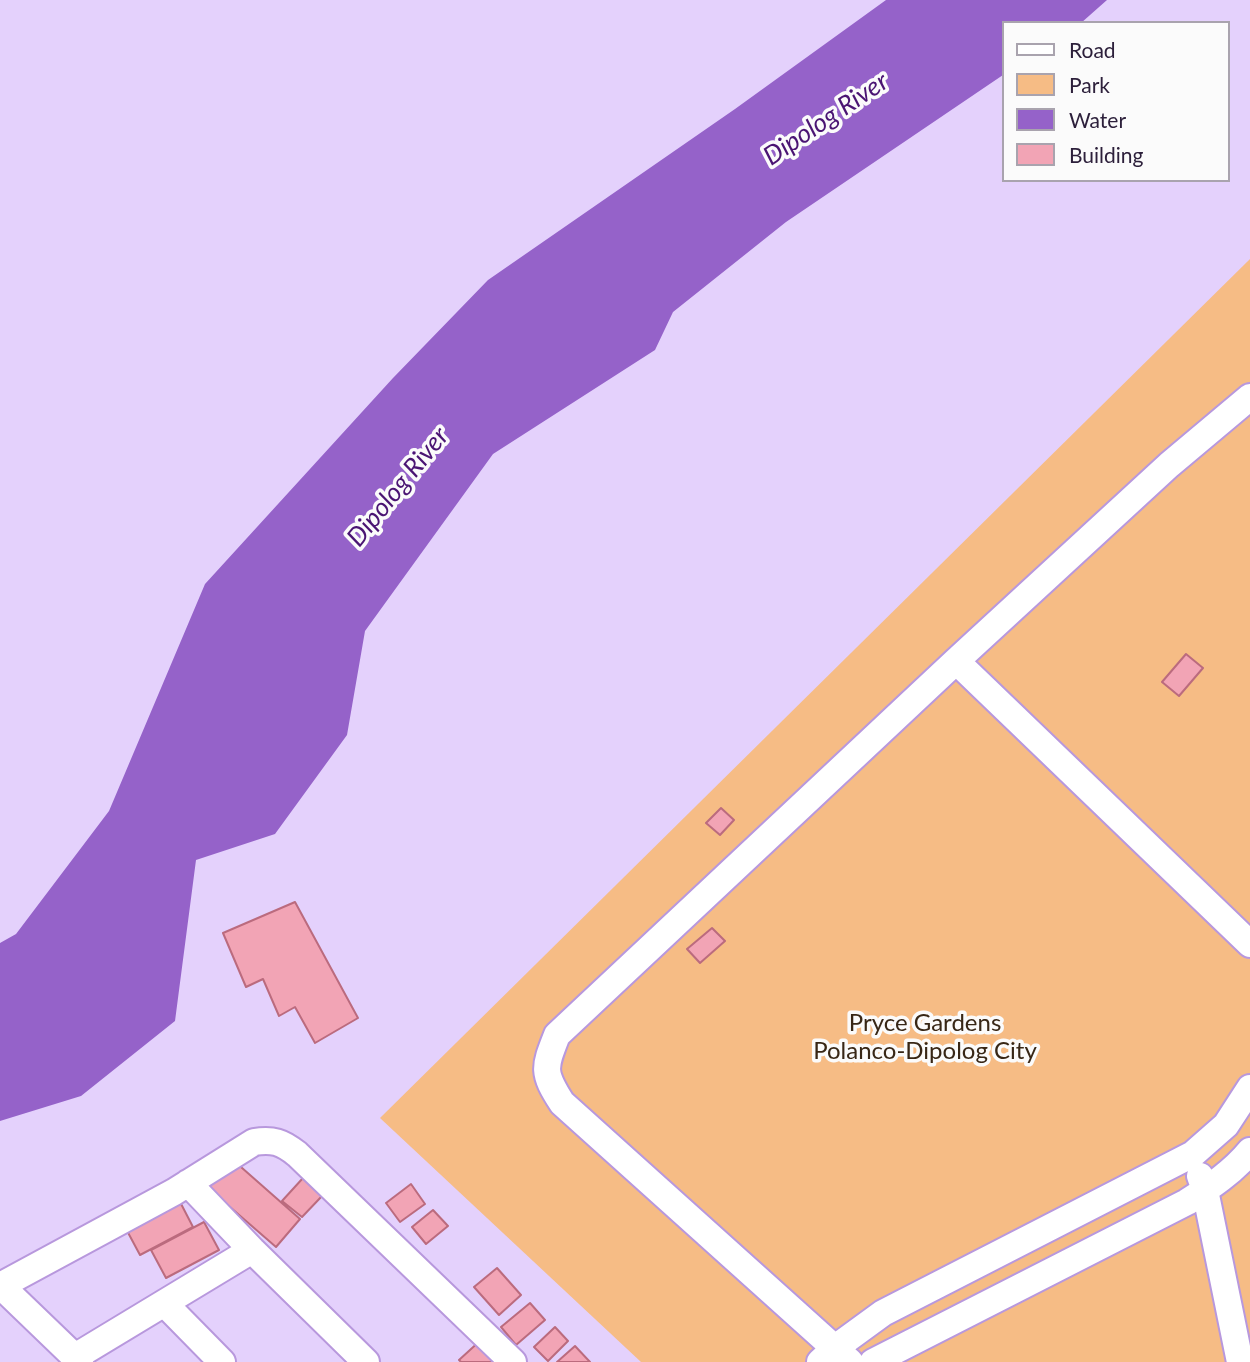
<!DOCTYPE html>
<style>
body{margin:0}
#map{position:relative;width:1250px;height:1362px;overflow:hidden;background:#e4d1fc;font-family:Lato,sans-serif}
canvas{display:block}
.legend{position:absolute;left:1002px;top:21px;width:228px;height:161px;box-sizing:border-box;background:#fbfbfb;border:2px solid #a9a3ae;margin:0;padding:9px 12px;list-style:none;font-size:21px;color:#2d203b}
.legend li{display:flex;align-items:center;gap:14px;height:35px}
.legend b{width:35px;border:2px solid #a9a3ae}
</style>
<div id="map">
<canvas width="1250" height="1362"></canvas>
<ul class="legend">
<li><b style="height:9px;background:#fff"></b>Road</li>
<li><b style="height:19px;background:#f6bc85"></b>Park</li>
<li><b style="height:19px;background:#9562c9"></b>Water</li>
<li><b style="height:19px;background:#f2a4b5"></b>Building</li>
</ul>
</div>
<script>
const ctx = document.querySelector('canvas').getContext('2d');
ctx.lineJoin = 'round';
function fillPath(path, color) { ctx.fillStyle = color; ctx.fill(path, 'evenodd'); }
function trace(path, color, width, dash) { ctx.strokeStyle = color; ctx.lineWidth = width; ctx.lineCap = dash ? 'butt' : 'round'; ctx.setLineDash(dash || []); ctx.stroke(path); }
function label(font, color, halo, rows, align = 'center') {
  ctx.font = font + ' Lato,sans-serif'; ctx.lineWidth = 7; ctx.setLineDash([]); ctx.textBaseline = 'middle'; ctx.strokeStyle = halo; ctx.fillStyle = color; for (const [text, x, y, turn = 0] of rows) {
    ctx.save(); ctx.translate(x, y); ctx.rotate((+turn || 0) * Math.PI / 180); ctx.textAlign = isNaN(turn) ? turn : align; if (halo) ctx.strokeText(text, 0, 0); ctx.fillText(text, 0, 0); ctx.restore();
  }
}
fillPath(new Path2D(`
 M1250 259V1362H641L380 1118Z`), '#f6bc85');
fillPath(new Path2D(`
 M886 0H1107L1081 23H1003V75L786 222 673 312 655 350 493 454 365 631 347 735 275 834 196 860 175 1021 81 1096 0 1121V943L16 934 109 811 205 584 393 378 488 280 735 109Z`), '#9562c9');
const building = new Path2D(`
 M1186 654 1203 668 1179 696 1162 682Z
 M721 808 734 820 720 835 706 823Z
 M295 902 358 1018 315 1043 295 1007 279 1016 263 979 246 987 223 933Z
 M712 928 725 941 700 963 687 949Z
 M233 1160 300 1219 276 1247 208 1188Z
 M303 1178 322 1196 302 1217 282 1201Z
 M411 1184 425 1204 400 1222 386 1203Z
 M178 1198 193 1227 140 1255 125 1227Z
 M433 1210 448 1226 426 1244 412 1227Z
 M204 1222 219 1250 166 1278 151 1250Z
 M497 1268 521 1295 499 1315 474 1287Z
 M530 1303 545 1320 516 1345 501 1327Z
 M555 1327 568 1341 548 1361 534 1347Z
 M482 1339 501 1362H461L459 1360Z
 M575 1346 590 1362H557Z`);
fillPath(building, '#f2a4b5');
trace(building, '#bb6b7e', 2);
const minor = new Path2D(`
 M956 661 1250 944
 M1200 1176 1205 1190 1240 1362
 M188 1183 252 1250 366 1362
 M0 1285 80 1362
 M0 1286 174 1192 254 1142C273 1139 282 1142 297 1154L513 1362
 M165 1304 222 1362
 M75 1357 252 1250
 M820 1362 835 1348 883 1313 1193 1154 1226 1125 1250 1088
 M850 1362 562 1103C542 1072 544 1068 557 1035L956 661 1169 465 1250 397
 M873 1362 1187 1202C1210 1187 1233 1172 1250 1151`);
trace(minor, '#b898dd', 30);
trace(minor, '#fff', 26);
label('24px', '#382716', '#fbfbfb', [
 ["Pryce Gardens",925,1023],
 ["Polanco-Dipolog City",925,1051]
]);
label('italic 26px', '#4a1473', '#fbfbfb', [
 ["Dipolog River",826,119,-34],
 ["Dipolog River",398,487,-51]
]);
</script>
